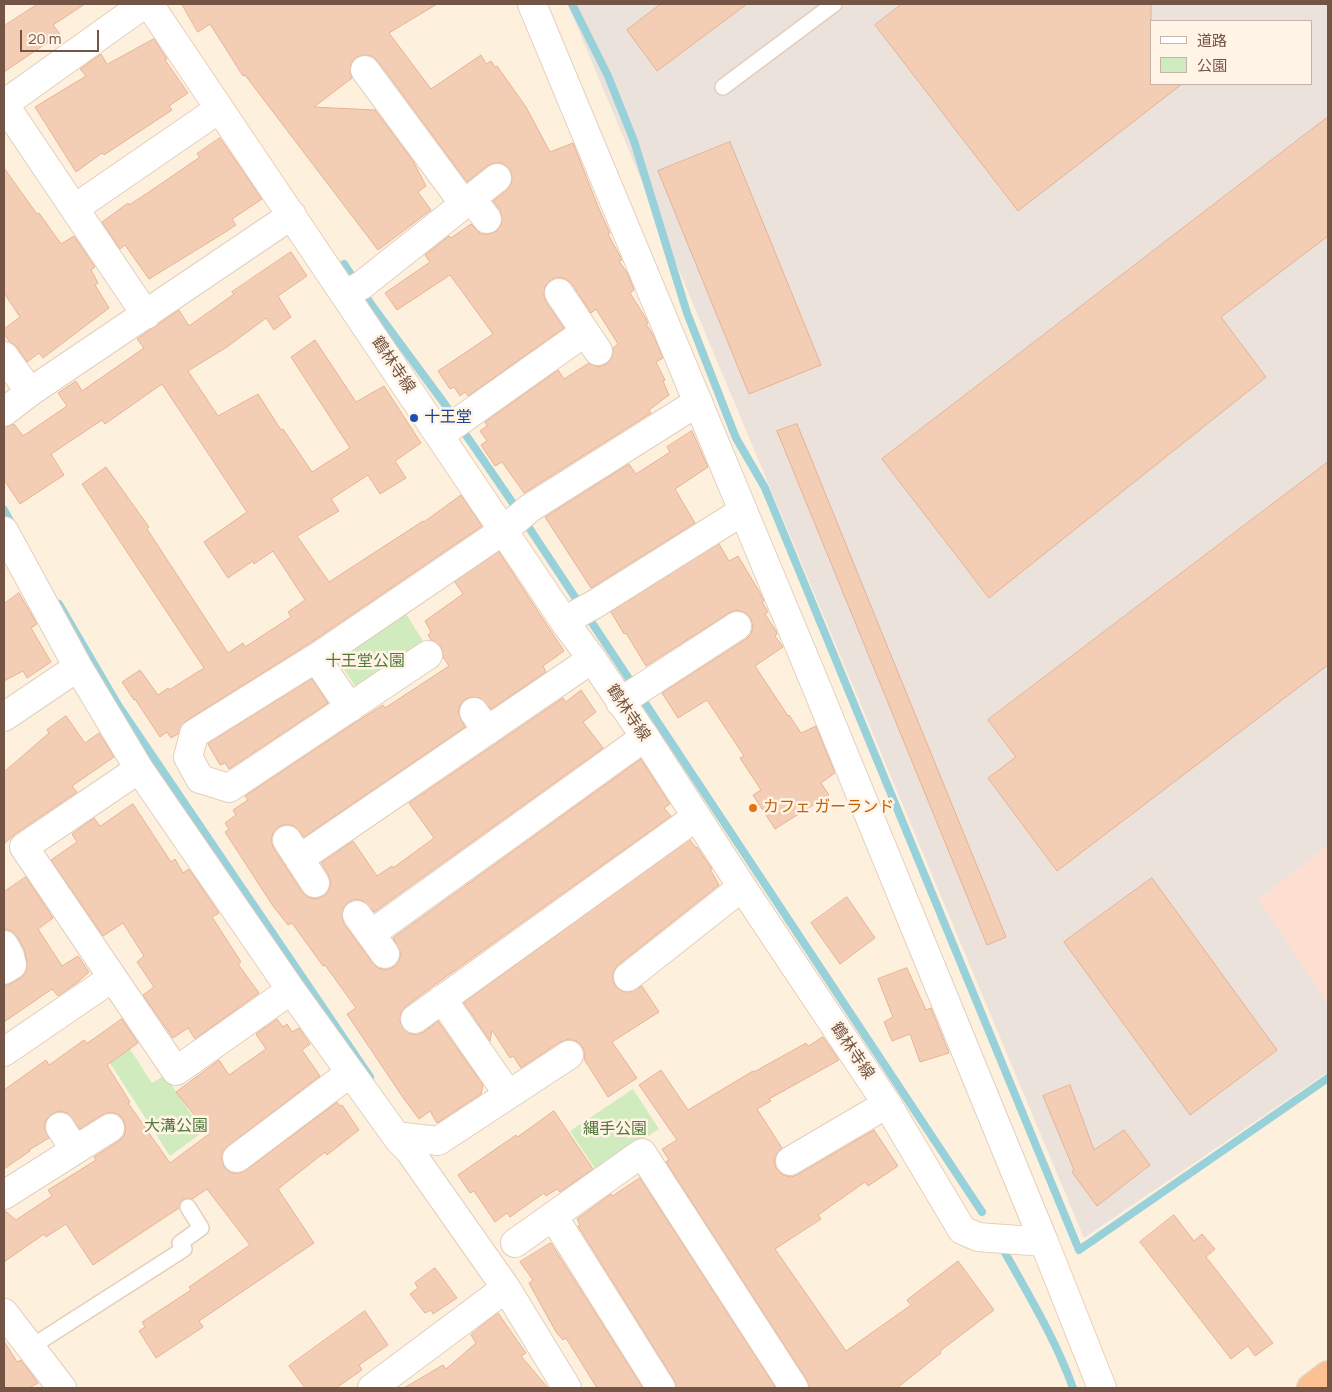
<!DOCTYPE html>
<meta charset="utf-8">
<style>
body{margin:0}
#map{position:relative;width:1332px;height:1392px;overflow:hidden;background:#fdf1de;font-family:Manrope,"Noto Sans JP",sans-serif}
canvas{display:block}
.frame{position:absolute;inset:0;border:5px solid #745545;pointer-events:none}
.legend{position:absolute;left:1150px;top:20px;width:162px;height:65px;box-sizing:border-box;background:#fff4e6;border:1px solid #c7b4a6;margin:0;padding:6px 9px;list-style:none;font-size:15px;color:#745545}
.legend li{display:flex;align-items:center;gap:10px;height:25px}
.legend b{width:25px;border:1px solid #c7b4a6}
.scale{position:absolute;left:20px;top:30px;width:79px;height:22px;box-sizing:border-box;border:2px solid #745545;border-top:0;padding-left:6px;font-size:15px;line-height:18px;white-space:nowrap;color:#745545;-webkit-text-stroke:4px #fff4e6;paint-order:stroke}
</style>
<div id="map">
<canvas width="1332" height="1392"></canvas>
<div class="frame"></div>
<ul class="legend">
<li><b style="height:6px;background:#fff"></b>道路</li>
<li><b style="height:14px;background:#d0ebbd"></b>公園</li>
</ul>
<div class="scale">20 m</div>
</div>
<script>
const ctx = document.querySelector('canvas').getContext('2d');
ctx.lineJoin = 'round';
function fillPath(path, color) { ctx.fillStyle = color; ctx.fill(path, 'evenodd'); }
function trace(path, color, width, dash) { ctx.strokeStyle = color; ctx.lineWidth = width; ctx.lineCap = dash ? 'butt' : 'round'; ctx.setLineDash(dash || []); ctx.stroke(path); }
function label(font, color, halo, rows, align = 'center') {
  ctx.font = font + ' Manrope,"Noto Sans JP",sans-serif'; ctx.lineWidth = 5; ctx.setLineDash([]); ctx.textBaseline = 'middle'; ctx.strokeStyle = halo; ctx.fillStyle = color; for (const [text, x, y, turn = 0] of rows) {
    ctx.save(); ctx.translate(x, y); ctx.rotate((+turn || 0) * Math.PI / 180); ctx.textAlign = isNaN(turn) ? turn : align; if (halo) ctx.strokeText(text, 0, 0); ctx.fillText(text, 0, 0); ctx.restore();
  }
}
fillPath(new Path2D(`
 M1328 846V1004L1259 899Z`), '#feded1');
fillPath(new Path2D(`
 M570 4H1328V846L1259 899 1328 1004V1072L1084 1238 568 5ZM1151 21H1311V84H1151Z`), '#ebe2db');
fillPath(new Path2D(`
 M405 612 426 646 366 686H355L340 663 344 652Z
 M130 1049 152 1083 165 1075 203 1132 170 1156 110 1063Z
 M633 1089 659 1129 596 1170 570 1131Z`), '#d0ebbd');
trace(new Path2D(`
 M572 4 608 76 634 141 687 313 736 438 765 488 1079 1250 1328 1078
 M344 264 373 307 444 403 510 499 982 1212
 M4 510 14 528
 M59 604 118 705 370 1077
 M1003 1249C1028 1294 1056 1340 1073 1388`), '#98d1d9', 8);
const building = new Path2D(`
 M38 4H85L53 25 60 34 4 72V26Z
 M182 4H437L389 33 431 89 481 55 486 64 491 61 495 67 497 66 526 107 550 152 573 143 599 209 610 233 608 234 622 260 619 261 628 274 634 290 630 293 645 317 648 323 646 324 654 336 663 358 656 362 665 380 663 381 669 395 649 410 651 413 524 493 502 462 495 466 481 445 487 441 480 431 487 426 485 422 558 370 564 379 589 363 599 367 607 364 612 357 613 348 618 344 596 309 591 313 572 284 566 279 558 277 551 280 545 286 544 295 546 302 564 328 468 396 465 392 460 396 454 387 450 389 438 371 493 334 450 275 397 310 385 293 430 262 425 255 449 236 451 238 471 224 481 234H489L497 231 501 225 502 218 500 210 493 201 507 190 511 184 512 176 510 169 502 163H494L487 166 467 182 378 61 371 56 363 55 356 57 351 64 350 72 352 78 314 107 375 110 413 161 426 186 418 192 431 210 378 250 245 75 243 76 210 24 198 32Z
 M661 4H747L657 71 627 30Z
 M902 4H1151V84H1182L1018 211 875 25Z
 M154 39 167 59 165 60 188 93 169 106 172 110 104 155 102 153 76 172 35 107 86 76 80 69 101 54 107 64Z
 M1328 117V236L1221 317 1266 377 989 598 882 459Z
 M220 138 262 199 232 219 236 225 224 233 149 279 125 245 120 249 102 222 128 203 129 205 146 194 200 157 197 154Z
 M730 142 821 365 749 394 658 171Z
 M4 168 37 214 39 213 61 244 74 236 95 267 91 270 98 283 95 285 109 308 43 358 39 353 27 362 17 347 9 341 4 334V329L20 317 4 293Z
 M291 252 307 276 278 296 291 317 274 330 266 318 227 347 188 371 218 416 258 394 281 430 283 429 312 472 350 448 291 357 315 340 356 402 384 386 421 443 395 461 406 478 380 494 368 475 331 499 339 511 297 536 329 582 423 521 424 522 461 495 482 526 307 645 186 721 178 734 171 738 167 732 160 737 135 699 134 700 122 682 140 670 158 695 168 688 169 690 204 668 82 484 106 467 149 527 147 529 228 653 243 643 245 647 291 617 288 612 305 600 273 551 254 564 253 561 228 578 204 542 247 512 162 384 105 424 102 420 51 454 64 475 20 504 4 480V427L14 424 23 436 67 406 58 393 76 381 82 391 144 348 137 339 179 310 189 326 234 294 232 292Z
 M797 424 888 648 1006 937 987 945 777 431Z
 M692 431 708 467 675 489 695 523 591 588 545 517 629 464 636 474 670 452 667 447Z
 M1328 462V665L1057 871 988 778 1016 757 988 720Z
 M719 544 729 561 738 556 759 591 764 601 762 602 768 612 765 614 776 631 777 634 775 636 783 647 755 666 788 716 789 715 801 733 816 726 835 773 821 783 829 795 775 829 753 795 761 790 740 758 744 756 707 700 678 718 662 693 746 639 751 634 753 626 750 617 744 612 736 610 729 613 646 666 626 633 624 634 611 612Z
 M499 552 564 651 543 666 546 672 491 709 480 698 472 697 465 699 460 705 458 713 465 727 304 837 294 826 286 824 278 827 273 833 271 841 274 849 286 867 302 892 308 897 315 899 324 896 329 890 331 883 328 874 321 863 353 841 377 876 392 866 393 868 434 838 409 803 563 698 566 702 581 690 596 712 583 722 603 748 374 912 363 901 356 899 348 902 343 909 342 917 344 924 373 963 378 968 386 970 394 967 399 961 401 953 393 938 641 759 670 804 664 808 671 816 433 986 406 1006 401 1012 400 1021 403 1028 409 1033 416 1035 424 1032 438 1021 483 1085 481 1094 437 1123 430 1111 419 1119 404 1099 347 1014 356 1008 325 965 323 966 292 923 288 925 273 906 225 832 229 829 225 823 236 815 233 810 248 800 245 796 356 722 383 705 385 708 449 666 443 657 441 646 431 640 428 635 431 632 425 621 463 594 455 582Z
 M19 593 37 624 31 628 51 662 27 678 23 671 4 681V604Z
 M312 679 328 703 229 769 225 763 220 765 208 744Z
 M66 716 85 743 99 733 114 757 72 786 77 792 15 834 4 844V772L49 733 47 730Z
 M133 804 171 862 175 859 183 873 189 869 219 913 212 917 241 962 238 964 259 993 195 1039 188 1028 173 1038 143 995 154 987 137 962 144 956 123 923 103 936 51 860 77 842 72 834 94 818 100 826Z
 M690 840 696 848 697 847 712 869H710L719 885 618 965 613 972V980L616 987 622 991 630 992 642 986 659 1012 612 1042 637 1078 608 1097 584 1059 585 1054 582 1046 576 1041 569 1039 560 1042 521 1068 513 1056 510 1058 492 1030 490 1041 464 1003Z
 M26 877 53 918 38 929 62 966 78 956 89 972 78 982 58 996 52 989 4 1022V986L12 983 21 978 26 972 27 962 24 949 18 938 12 931 4 929V892Z
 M1152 878 1277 1050 1190 1115 1064 942Z
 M847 897 875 938 840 964 811 923Z
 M907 968 926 1010 931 1008 949 1053 920 1062 910 1034 892 1041 884 1022 893 1017 878 979Z
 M122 1019 138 1043 107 1065 130 1102 128 1103 170 1163 209 1134 176 1092 219 1060 229 1075 266 1049 256 1034 277 1019 283 1027 287 1024 292 1032 299 1028 310 1044 302 1050 320 1076 228 1146 222 1152V1160L224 1167 231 1173H239L246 1170 337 1102 340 1106 342 1105 359 1130 327 1155 325 1152 278 1189 314 1243 199 1321 203 1327 156 1358 139 1331 145 1327 142 1322 191 1290 189 1287 250 1245 207 1189 192 1199 187 1198 183 1199 179 1208 93 1265 66 1224 46 1237 44 1234 4 1262V1210L16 1220 52 1196 48 1190 96 1160 94 1157 119 1141 124 1136 126 1128 123 1119 118 1114 110 1112 102 1115 80 1129 67 1113 60 1111 52 1114 46 1120 44 1127 49 1138 29 1150 30 1151 4 1169V1090L46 1060 49 1065 84 1040 87 1043Z
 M823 1037 839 1060 769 1099 771 1101 757 1109 782 1148 777 1153 774 1161 776 1168 783 1175 791 1177 797 1175 874 1130 898 1166 868 1186 865 1182 818 1215 821 1219 775 1249 846 1351 911 1305 907 1300 958 1261 994 1310 940 1351 941 1353 897 1388H809L807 1380 666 1162 669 1160 662 1149 677 1140 639 1085 661 1070 688 1110 753 1071 754 1072 806 1043 808 1046Z
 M1070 1085 1094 1150 1124 1130 1150 1165 1097 1206 1072 1172 1074 1170 1043 1096Z
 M554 1111 593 1169 560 1192 557 1189 546 1196 544 1193 510 1217 507 1213 495 1222 474 1191 470 1193 458 1175 516 1135 517 1137Z
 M640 1178 776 1388H676L674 1380 578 1226 580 1225 577 1219 611 1194 612 1196Z
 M1174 1215 1194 1241 1202 1234 1215 1249 1206 1257 1273 1343 1255 1356 1248 1346 1231 1359 1140 1242Z
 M551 1243 643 1388H597L566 1338 563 1340 556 1332 529 1283 533 1280 520 1262Z
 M435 1268 457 1298 433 1314 431 1310 425 1313 410 1294 418 1288 415 1283Z
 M365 1311 388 1345 359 1365 362 1370 336 1388H305L289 1366Z
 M498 1313 526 1353 521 1356 548 1388H404L443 1365 446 1369 476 1343 471 1335Z
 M4 1341 17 1362 21 1360 38 1383 29 1388H4Z`);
fillPath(building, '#f4cdb5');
trace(building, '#e7b294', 1);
const service = new Path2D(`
 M723 87 834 4
 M31 1347 184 1249 180 1243 201 1228 188 1207`);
const minor = new Path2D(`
 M365 70 464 204
 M4 104 146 315
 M4 104 144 4
 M471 198 487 219
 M75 208 219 109
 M559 293 598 351
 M346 294 362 285 497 178
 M4 356 30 392
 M4 412 30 392 292 215
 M439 433 451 427 585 332
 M4 531 78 667 139 769 291 990 399 1140 404 1137 438 1141 569 1055
 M564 621 595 604 743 511
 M428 655 229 788 200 779 188 757 194 734 316 658 504 530 530 508 698 402
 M316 658 350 708
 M620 702 737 626
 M474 712 487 731
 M4 717 78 667
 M139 769 24 847 176 1071 291 990
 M287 840 315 883
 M299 859 592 659
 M357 915 385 954
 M371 934 645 737
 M4 945 10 956 12 965 4 970
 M628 977 742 887
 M442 999 508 1094
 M415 1019 696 817
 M4 1052 112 978
 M60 1127 75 1150
 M399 1140 409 1150 506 1288 567 1388
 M237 1158 350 1073
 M790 1161 887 1104
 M4 1195 110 1128
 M553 1216 661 1388
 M515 1243 642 1153 794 1388
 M4 1313 62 1388
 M372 1388 506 1288`);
const tertiary = new Path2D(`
 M532 4 809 669 1044 1242`);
const secondary = new Path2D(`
 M149 4 564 621 592 659 645 737 742 887 887 1104 962 1230 978 1237 1044 1242 1102 1388`);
const trunk = new Path2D(`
 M1311 1388 1328 1375`);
trace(service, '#e3cebd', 18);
trace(minor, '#e3cebd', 30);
trace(tertiary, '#e3cebd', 30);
trace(secondary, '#e9cfba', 30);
trace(trunk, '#ded6d2', 30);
trace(service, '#fff', 15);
trace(minor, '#fff', 28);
trace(tertiary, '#fff', 28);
trace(secondary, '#fff', 28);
trace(trunk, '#fdc092', 28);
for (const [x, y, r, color] of [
 [414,418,5,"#1a4fb4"],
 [753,808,5,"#e8710a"]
]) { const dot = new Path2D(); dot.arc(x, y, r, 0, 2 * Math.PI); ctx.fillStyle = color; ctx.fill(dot); trace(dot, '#fff4e6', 2); }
label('16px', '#745545', '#fff4e6', [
 ["鶴林寺線",393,365,56],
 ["鶴林寺線",628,713,56],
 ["鶴林寺線",852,1051,56]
]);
label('16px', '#164399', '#fff4e6', [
 ["十王堂",424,418]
], 'left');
label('16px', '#517b3d', '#fff4e6', [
 ["十王堂公園",365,662],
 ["大溝公園",176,1127],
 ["縄手公園",615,1130]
]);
label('16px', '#c56008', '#fff4e6', [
 ["カフェ ガーランド",763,808]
], 'left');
</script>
